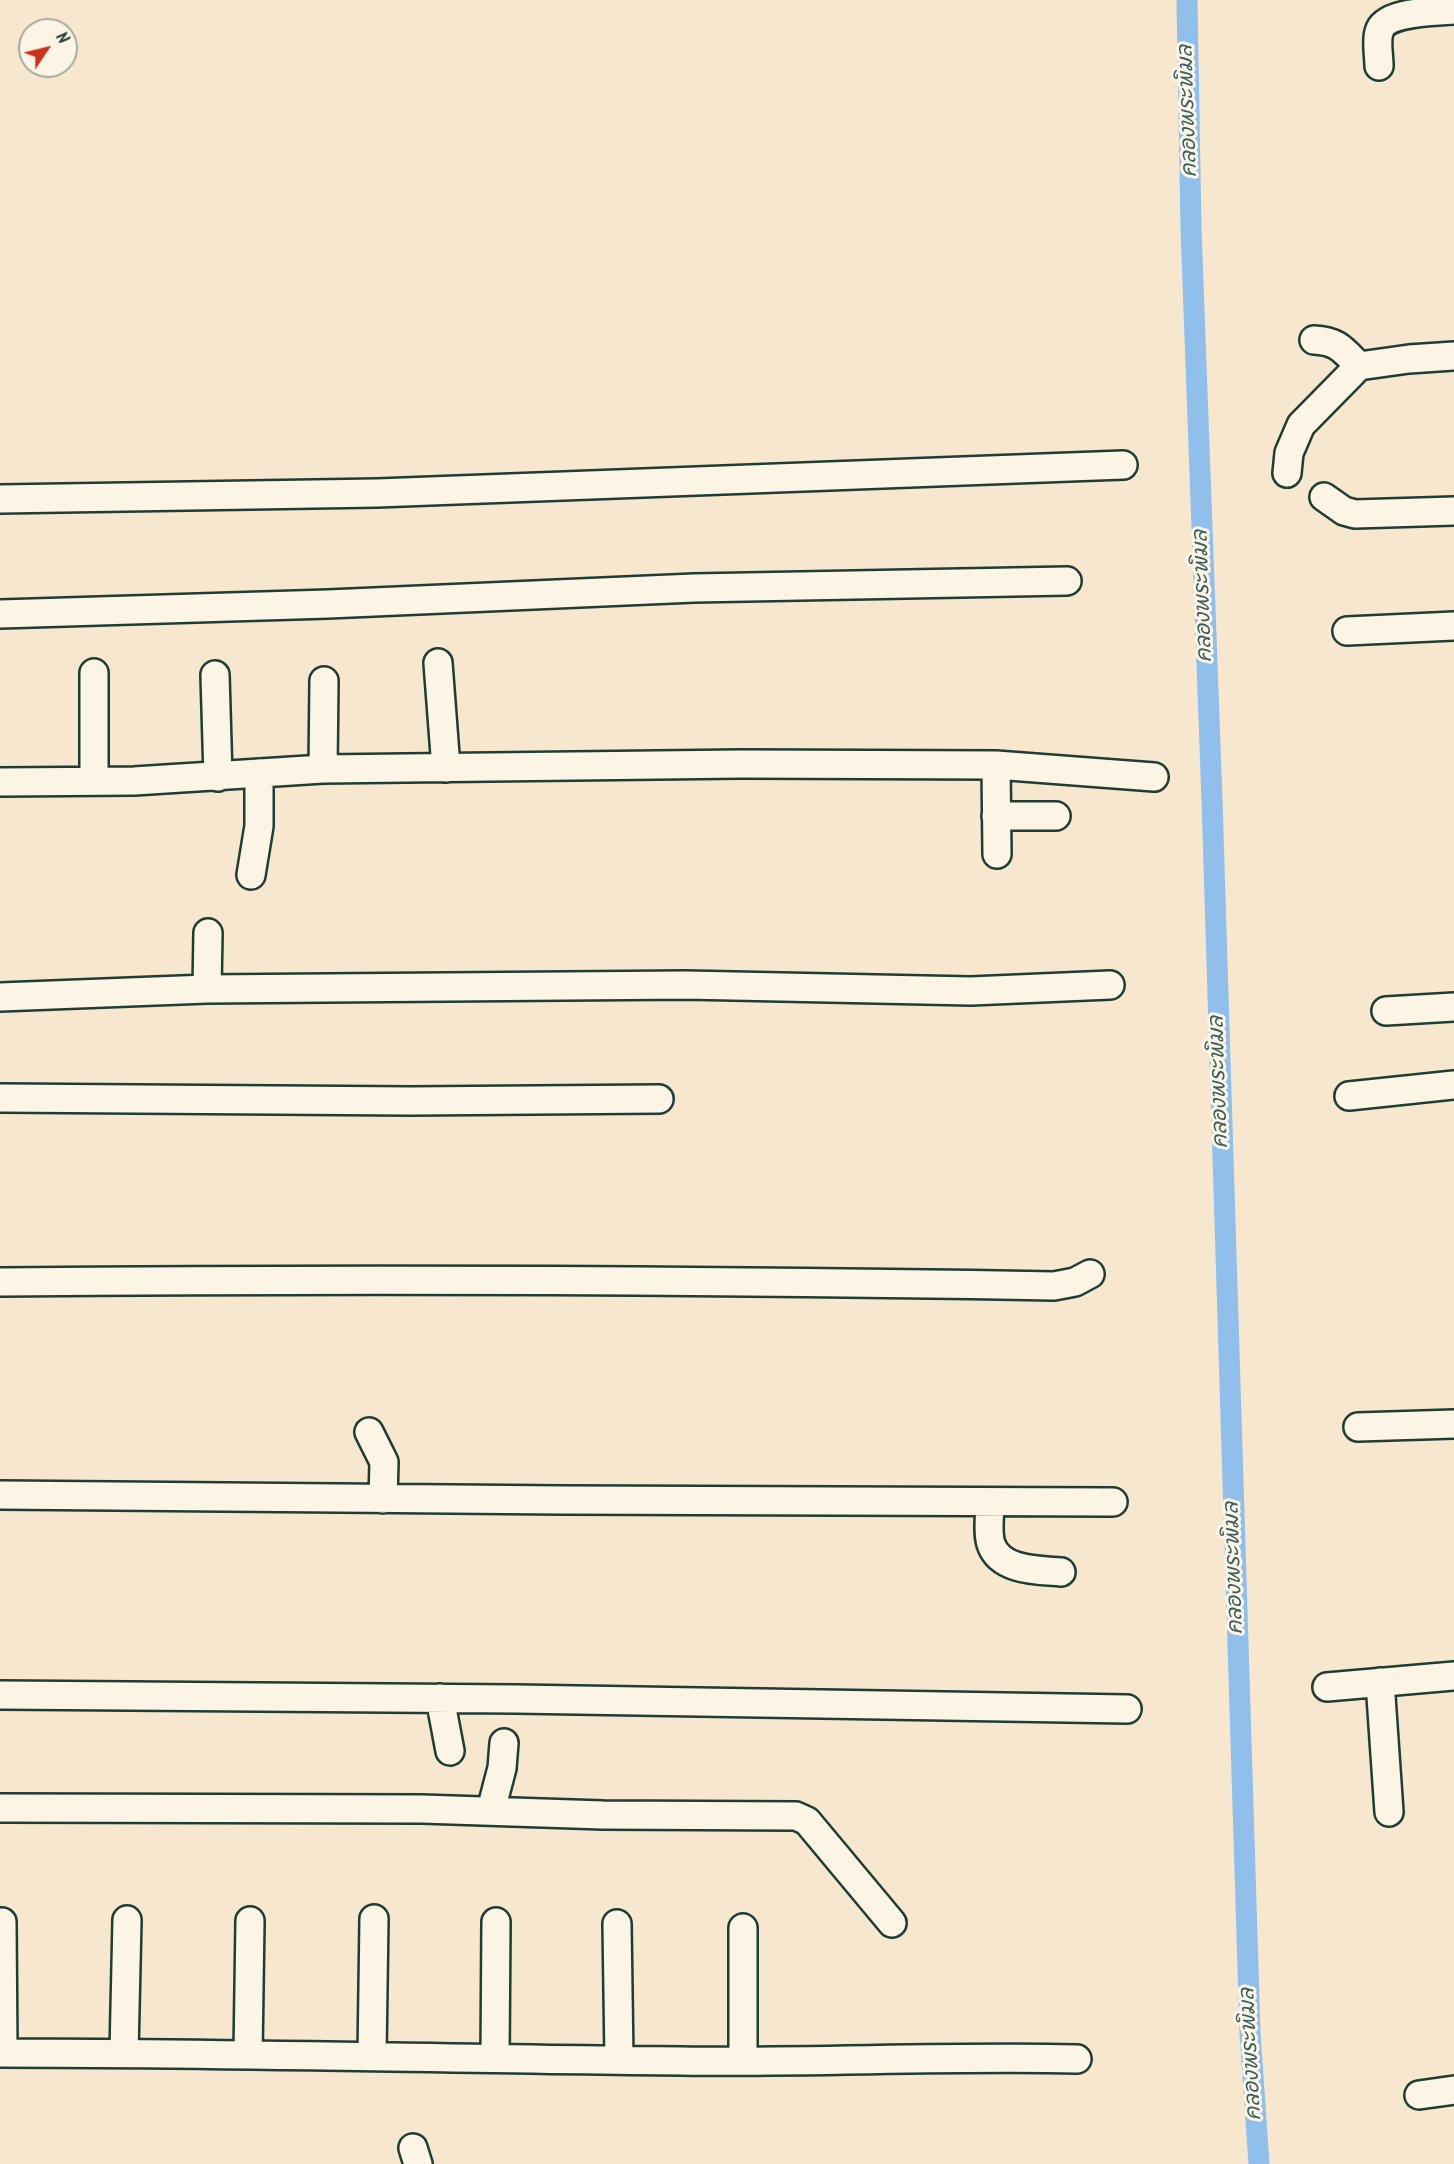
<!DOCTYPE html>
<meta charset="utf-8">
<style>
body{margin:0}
#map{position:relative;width:1454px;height:2164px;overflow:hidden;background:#f6e7ce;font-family:Kalam,sans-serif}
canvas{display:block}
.north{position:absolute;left:18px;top:18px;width:60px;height:60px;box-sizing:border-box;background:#fcf5e5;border:2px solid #a4ab9e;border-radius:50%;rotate:55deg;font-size:16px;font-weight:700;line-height:24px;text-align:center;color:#1f3d34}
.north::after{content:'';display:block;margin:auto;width:21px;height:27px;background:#c8321e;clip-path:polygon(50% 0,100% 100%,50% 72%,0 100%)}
</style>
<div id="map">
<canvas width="1454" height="2164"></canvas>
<div class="north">N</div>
</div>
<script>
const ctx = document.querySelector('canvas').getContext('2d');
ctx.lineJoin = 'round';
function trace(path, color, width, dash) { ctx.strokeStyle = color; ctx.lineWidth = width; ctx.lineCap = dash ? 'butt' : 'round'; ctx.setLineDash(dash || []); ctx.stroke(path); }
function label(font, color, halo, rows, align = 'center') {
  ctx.font = font + ' Kalam,"Playpen Sans Thai",sans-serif'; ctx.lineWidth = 6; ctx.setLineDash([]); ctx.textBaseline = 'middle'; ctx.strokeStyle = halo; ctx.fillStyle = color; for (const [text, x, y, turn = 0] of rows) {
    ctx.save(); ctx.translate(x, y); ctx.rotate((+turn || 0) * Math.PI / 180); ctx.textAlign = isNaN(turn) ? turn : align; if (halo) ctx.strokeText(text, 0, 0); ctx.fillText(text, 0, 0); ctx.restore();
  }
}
trace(new Path2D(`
 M1187 0 1191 228 1212 800 1250 2033 1259 2164`), '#90bfeb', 21);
const minor = new Path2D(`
 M1379 66C1379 55 1376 42 1379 32 1384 11 1436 12 1454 10
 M1314 340C1338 341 1343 350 1359 366
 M1287 473 1289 453 1301 425 1359 366 1409 359 1454 356
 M1324 497 1344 511 1355 514 1454 511
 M0 499 377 493 1123 465
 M0 614 328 604 694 588 1067 581
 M1347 631 1454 626
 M438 663 446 768
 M215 675 218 777
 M996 765 997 854
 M323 769 324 681
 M94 781V673
 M0 782 134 781 323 769 741 764 996 765 1154 777
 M996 816H1056
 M251 875 259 826V773
 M207 989 208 933
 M0 997 207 989 686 985 971 991 1110 985
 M1386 1011 1454 1007
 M1349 1096 1454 1085
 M0 1098 411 1101 659 1099
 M0 1282C352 1279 703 1280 1054 1286L1075 1282 1090 1274
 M1358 1427 1454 1424
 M369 1432 384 1462 383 1499
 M0 1495 563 1500 1113 1502
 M990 1502C990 1515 987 1532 991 1544 1000 1571 1038 1570 1061 1572
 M1380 1682 1389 1812
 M1327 1687 1454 1676
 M0 1695 516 1699 1127 1709
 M440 1698 450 1751
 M0 1808 422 1809 603 1815 796 1816 807 1821 892 1923
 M491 1810 502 1768 504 1743
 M2 1922 3 2053
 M617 1924 619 2060
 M743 1928V2061
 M0 2053C227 2053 454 2059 682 2061 813 2063 945 2056 1077 2059
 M124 2053 127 1920
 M248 2054 250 1921
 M372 2055 374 1919
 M495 2057 496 1922
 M1419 2095 1454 2090
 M413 2148 418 2164`);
trace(minor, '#1f3d34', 32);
trace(minor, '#fcf5e5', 27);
label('italic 21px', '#3b5e62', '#fcf5e5', [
 ["คลองพระพิมล",1190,111,-92],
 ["คลองพระพิมล",1205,596,-92],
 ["คลองพระพิมล",1221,1082,-92],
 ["คลองพระพิมล",1236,1568,-92],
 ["คลองพระพิมล",1253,2054,-93]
]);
</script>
